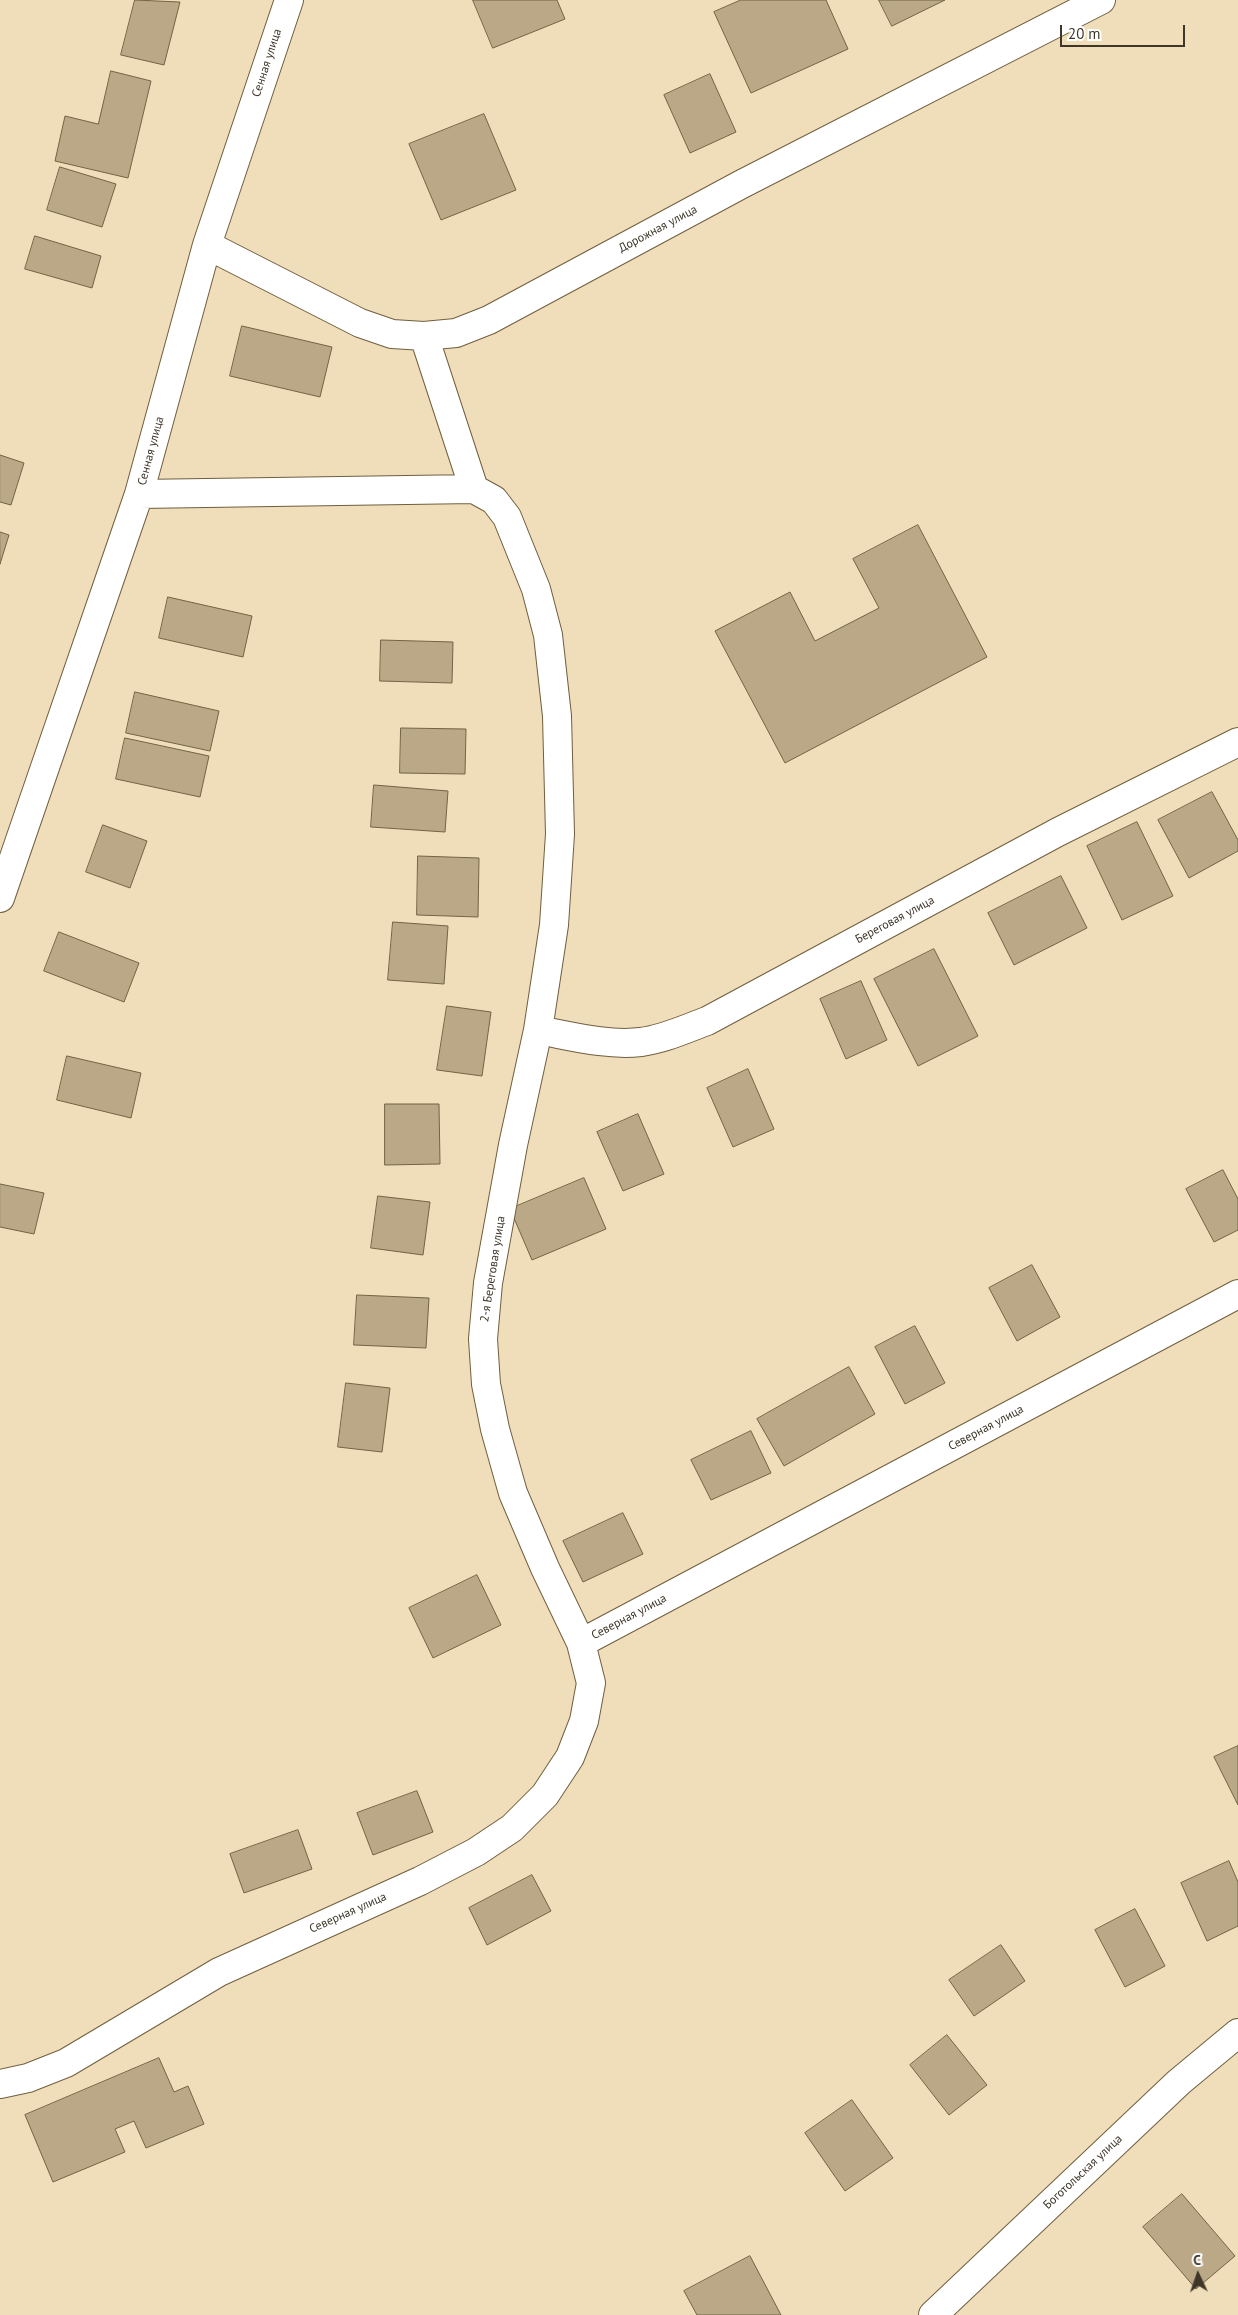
<!DOCTYPE html>
<meta charset="utf-8">
<style>
body{margin:0}
#map{position:relative;width:1238px;height:2315px;overflow:hidden;background:#f0ddba;font-family:"PT Sans",sans-serif}
canvas{display:block}
.north{position:absolute;left:1173px;top:2250px;width:50px;height:50px;-webkit-text-stroke:4px #fff;paint-order:stroke;rotate:357deg;font-size:14px;font-weight:700;line-height:20px;text-align:center;color:#3e3729}
.north::after{content:'';display:block;margin:auto;width:18px;height:22px;background:#3e3729;clip-path:polygon(50% 0,100% 100%,50% 72%,0 100%)}
.scale{position:absolute;left:1060px;top:25px;width:125px;height:22px;box-sizing:border-box;border:2px solid #3e3729;border-top:0;padding-left:6px;font-size:15px;line-height:18px;white-space:nowrap;color:#3e3729;-webkit-text-stroke:4px #fff;paint-order:stroke}
</style>
<div id="map">
<canvas width="1238" height="2315"></canvas>
<div class="north">С</div>
<div class="scale">20 m</div>
</div>
<script>
const ctx = document.querySelector('canvas').getContext('2d');
ctx.lineJoin = 'round';
function fillPath(path, color) { ctx.fillStyle = color; ctx.fill(path, 'evenodd'); }
function trace(path, color, width, dash) { ctx.strokeStyle = color; ctx.lineWidth = width; ctx.lineCap = dash ? 'butt' : 'round'; ctx.setLineDash(dash || []); ctx.stroke(path); }
function label(font, color, halo, rows, align = 'center') {
  ctx.font = font + ' "PT Sans",sans-serif'; ctx.lineWidth = 4; ctx.setLineDash([]); ctx.textBaseline = 'middle'; ctx.strokeStyle = halo; ctx.fillStyle = color; for (const [text, x, y, turn = 0] of rows) {
    ctx.save(); ctx.translate(x, y); ctx.rotate((+turn || 0) * Math.PI / 180); ctx.textAlign = isNaN(turn) ? turn : align; if (halo) ctx.strokeText(text, 0, 0); ctx.fillText(text, 0, 0); ctx.restore();
  }
}
const building = new Path2D(`
 M135 0 180 2 164 65 121 55Z
 M473 0H557L565 19 493 48Z
 M741 0H826L848 49 751 93 714 12Z
 M879 0H945L892 26Z
 M111 71 151 81 128 178 55 161 65 116 98 124Z
 M710 74 736 132 690 153 664 95Z
 M484 114 516 190 441 220 409 144Z
 M60 167 116 184 102 227 47 210Z
 M35 236 101 256 92 288 25 269Z
 M242 326 332 347 320 397 230 376Z
 M0 455 24 463 11 505 0 502Z
 M918 525 987 657 785 763 715 631 790 592 815 641 879 608 853 559Z
 M0 532 9 535 0 564Z
 M168 597 252 616 243 657 159 638Z
 M381 640 453 642 452 683 380 681Z
 M135 692 219 711 210 751 126 733Z
 M401 728 466 729 465 774 400 773Z
 M125 738 209 756 200 797 116 779Z
 M374 785 448 791 445 832 371 827Z
 M1212 792 1238 840V851L1189 878 1158 820Z
 M1137 822 1173 896 1122 920 1087 846Z
 M103 825 147 841 130 888 86 872Z
 M418 856 479 858 478 917 417 915Z
 M1061 876 1087 928 1014 965 988 913Z
 M393 922 448 926 444 984 388 980Z
 M59 932 139 963 124 1002 44 971Z
 M934 949 978 1036 918 1066 874 979Z
 M861 981 887 1040 846 1059 820 999Z
 M447 1006 491 1012 482 1076 437 1070Z
 M67 1056 141 1073 131 1118 57 1100Z
 M748 1069 774 1129 733 1147 707 1088Z
 M385 1104H439L440 1164 385 1165Z
 M638 1114 664 1174 623 1191 597 1132Z
 M1223 1170 1238 1199V1230L1214 1242 1186 1189Z
 M584 1178 606 1229 532 1260 510 1209Z
 M0 1184 44 1193 34 1234 0 1227Z
 M378 1196 430 1202 423 1255 371 1248Z
 M1032 1265 1060 1317 1017 1341 989 1288Z
 M357 1295 429 1298 426 1348 354 1345Z
 M915 1326 945 1383 905 1404 875 1347Z
 M849 1367 875 1414 784 1466 757 1419Z
 M346 1383 390 1388 382 1452 338 1447Z
 M751 1431 771 1473 711 1500 691 1460Z
 M623 1513 643 1554 583 1582 563 1541Z
 M477 1575 501 1625 433 1658 409 1608Z
 M1238 1746V1805L1214 1757Z
 M417 1791 433 1832 373 1855 357 1813Z
 M298 1830 312 1869 244 1893 230 1854Z
 M1229 1861 1238 1882V1926L1207 1941 1181 1883Z
 M532 1875 551 1911 487 1945 469 1908Z
 M1135 1909 1165 1966 1125 1987 1095 1930Z
 M1001 1945 1025 1981 974 2016 949 1980Z
 M947 2035 987 2085 949 2115 910 2065Z
 M159 2058 174 2092 188 2086 204 2124 146 2148 134 2121 115 2129 125 2152 53 2182 25 2115Z
 M852 2100 893 2158 845 2191 805 2133Z
 M1182 2194 1235 2256 1196 2289 1143 2227Z
 M750 2256 781 2315H697L684 2291Z`);
fillPath(building, '#baa887');
trace(building, '#736344', 1);
const minor = new Path2D(`
 M207 245 360 323 392 334 424 336 456 333 489 320 742 184 1101 0
 M424 336 474 489
 M0 898 139 494 207 245 289 0
 M538 1030C571 1036 607 1046 641 1042 664 1039 685 1029 707 1021L1058 832 1238 742
 M581 1643 1238 1294
 M0 2084 28 2078 66 2063 219 1972 420 1881 476 1852 512 1828 545 1795 570 1757 584 1721 591 1683 581 1643 545 1568 513 1493 495 1429 486 1384 483 1339 488 1283 513 1145 538 1030 554 925 560 834 557 716 548 635 536 589 507 517 494 500 474 489 139 494
 M933 2315 1179 2082 1238 2033`);
trace(minor, '#6f5f3f', 30);
trace(minor, '#fff', 28);
label('12px', '#3e3729', '#fff', [
 ["Сенная улица",267,63,-72],
 ["Дорожная улица",658,229,-28],
 ["Сенная улица",151,451,-75],
 ["Береговая улица",895,920,-28],
 ["2-я Береговая улица",493,1269,-81],
 ["Северная улица",986,1428,-28],
 ["Северная улица",629,1617,-28],
 ["Северная улица",348,1913,-24],
 ["Боготольская улица",1083,2172,-43]
]);
</script>
